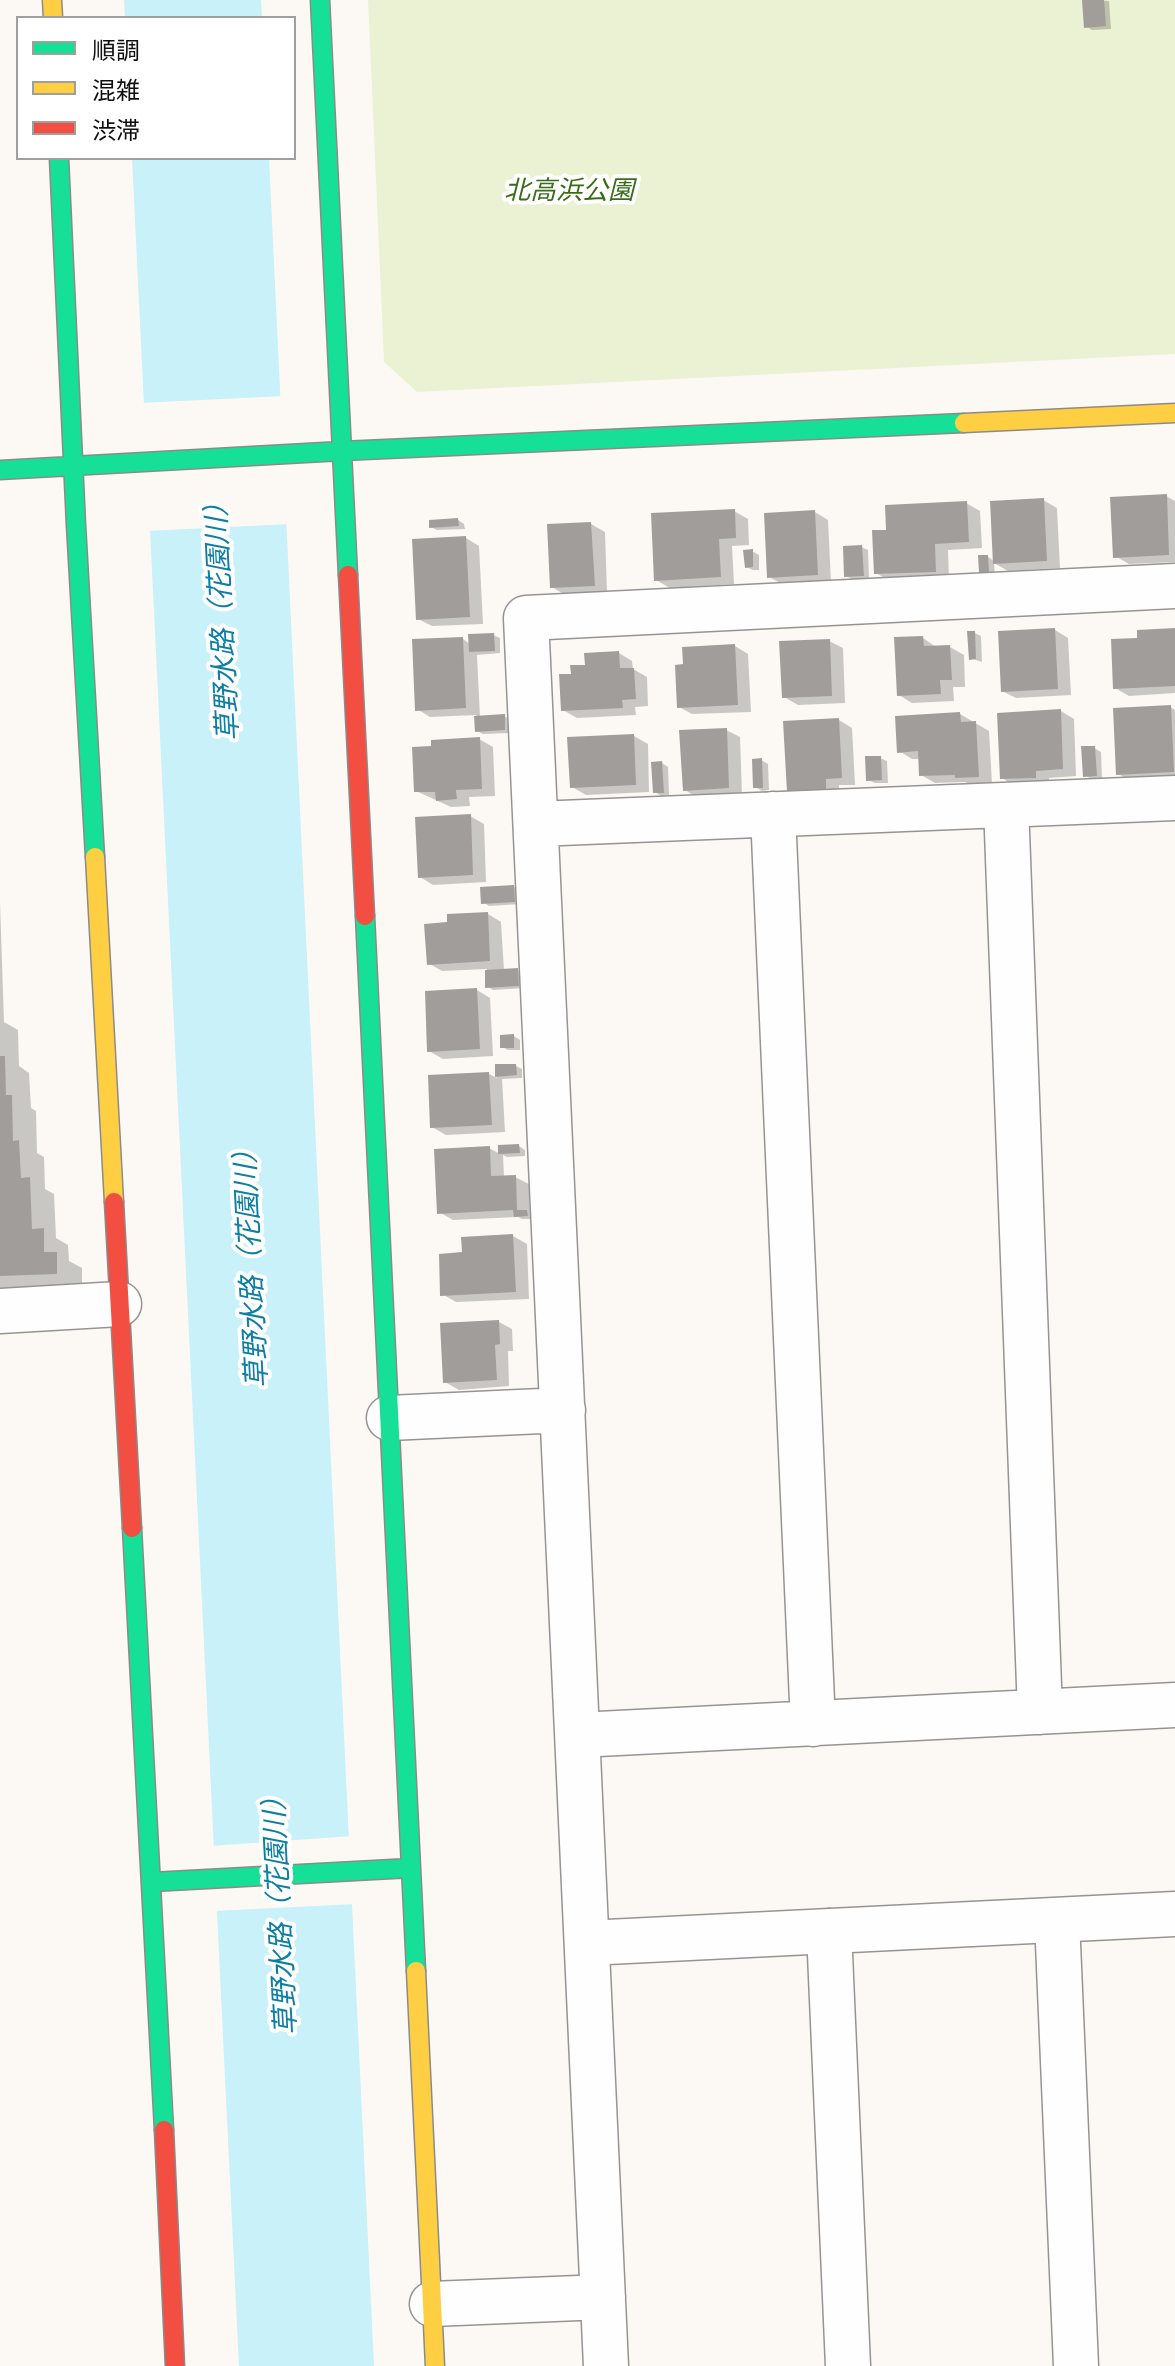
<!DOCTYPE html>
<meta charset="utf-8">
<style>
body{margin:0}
#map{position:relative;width:1175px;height:2366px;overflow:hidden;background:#fcf9f5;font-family:"Zilla Slab","Noto Sans JP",serif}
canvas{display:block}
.legend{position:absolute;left:16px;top:16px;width:280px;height:144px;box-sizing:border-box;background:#fff;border:2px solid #9f9f9f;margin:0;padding:10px 14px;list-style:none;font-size:24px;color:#0f0f0f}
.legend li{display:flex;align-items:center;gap:16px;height:40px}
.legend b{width:40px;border:2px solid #9f9f9f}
</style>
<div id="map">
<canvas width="1175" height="2366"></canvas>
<ul class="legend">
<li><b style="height:10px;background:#16e098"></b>順調</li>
<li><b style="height:10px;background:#ffcf43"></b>混雑</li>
<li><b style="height:10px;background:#f24e42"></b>渋滞</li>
</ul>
</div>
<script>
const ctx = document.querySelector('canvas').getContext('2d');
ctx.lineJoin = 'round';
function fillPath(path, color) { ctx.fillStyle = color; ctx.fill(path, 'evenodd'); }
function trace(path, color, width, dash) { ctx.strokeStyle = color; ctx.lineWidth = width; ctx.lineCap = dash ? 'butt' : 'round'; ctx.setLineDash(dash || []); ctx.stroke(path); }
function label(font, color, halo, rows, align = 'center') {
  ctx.font = font + ' "Zilla Slab","Noto Sans JP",serif'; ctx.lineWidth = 8; ctx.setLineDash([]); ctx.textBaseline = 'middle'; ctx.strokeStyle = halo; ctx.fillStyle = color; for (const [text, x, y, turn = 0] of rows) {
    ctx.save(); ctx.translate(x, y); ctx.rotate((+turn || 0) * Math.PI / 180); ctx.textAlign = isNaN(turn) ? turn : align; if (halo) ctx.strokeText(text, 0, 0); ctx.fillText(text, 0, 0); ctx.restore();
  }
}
fillPath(new Path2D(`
 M368 0H1175V354L417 392 384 362Z`), '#ebf2d3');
fillPath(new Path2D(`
 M124 0H261L262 18H125Z
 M132 158H269L374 2366H239Z`), '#c8f1f9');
fillPath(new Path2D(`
 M284 396 290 524 146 531 140 403Z
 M353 1836 356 1904 213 1911 210 1846Z`), '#fcf9f5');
fillPath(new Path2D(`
 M1084 0 1109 1 1111 29 1092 30 1086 26Z
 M1166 496 1175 501V562L1129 564 1115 556Z
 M1043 500 1057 508 1060 568 1008 571 994 563 995 575H987L981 571 988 557 994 561Z
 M966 503 980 511 982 548 948 550 949 579 890 581 876 573 888 532Z
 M734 511 748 519 749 545 732 546 734 584 670 588 656 580Z
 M815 512 828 520 831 582 782 584 769 577Z
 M458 520 464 524 465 529 437 530 431 527Z
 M591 524 605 532 607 593 565 595 552 587Z
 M466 538 479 546 483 624 432 626 418 619Z
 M861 547 868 550 869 579H852L846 576Z
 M752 551 759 555V570H753L746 567Z
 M1055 630 1068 638 1071 695 1016 698 1002 691Z
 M1175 630V693L1129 696 1115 688 1139 640Z
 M975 633 981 636 982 662 970 658Z
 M493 635 500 638V653L477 655 480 718 504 716 511 720V733L483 734 477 731 476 715 430 717 417 709 463 639 470 644Z
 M923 638 936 647H950L964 655 965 687H953L954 701 912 703 899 695Z
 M829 641 843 648 845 703 798 705 784 697Z
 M735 646 748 654 751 712 692 714 679 707Z
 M619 653 632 661 633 669 647 677 648 706 635 707 636 715 577 718 563 710 573 676 587 666Z
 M1170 707 1175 710V779L1132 781 1118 774Z
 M1061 711 1074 719 1076 776 1049 778V784L1015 786 1002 778Z
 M960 714 989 731 992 784 971 785 965 782 935 783 921 775 920 759H912L899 751Z
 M839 720 852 728 855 785H839V797L789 790Z
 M726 730 740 737 742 795 698 798 685 790Z
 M634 736 648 744 649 792 586 795 572 787Z
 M479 739 493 747 495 796 469 797 470 806 451 807 416 791Z
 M1094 748 1101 752 1102 779H1091L1085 775Z
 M880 758 887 761 888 783H875L868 780Z
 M761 760 768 764 769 790 762 791 755 787Z
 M662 763 668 767 669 795 661 796 655 792Z
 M470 816 484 824 486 882 433 885 420 877Z
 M514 887 520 891 521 904 489 906 483 902Z
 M0 902 4 1022 18 1030 19 1066 29 1073 31 1108 36 1111 37 1153 44 1157 45 1189 54 1194 56 1238 68 1245 69 1261 82 1268V1287L0 1290Z
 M488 914 501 922 504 971 518 970 524 974V988L493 990 487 986V969L442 971 428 963 449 924Z
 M477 990 490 998 493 1056 443 1059 429 1051Z
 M514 1036 520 1040V1050H508L502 1047Z
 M497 1066H516L522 1069V1078L502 1079 505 1132 446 1135 432 1127 489 1074 497 1078Z
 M519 1146 525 1150V1156L507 1157 503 1155 504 1177H515L529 1184 530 1214 534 1219H522L518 1217 453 1220 439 1212 489 1148 500 1154V1147Z
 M513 1236 527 1244 529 1299 456 1302 442 1294Z
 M499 1322 512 1329 513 1351H508L509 1386 459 1390 445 1382Z`), '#0003');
fillPath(new Path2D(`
 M1082 0H1104L1106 26 1084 28Z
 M1167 494 1169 555 1113 558 1110 497Z
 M1044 498 1047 561 993 564 990 501Z
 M967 501 969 542 935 544 936 572 874 574 872 530H886L885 505Z
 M735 509 736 538 719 539 721 577 654 581 651 513Z
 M815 510 818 575 767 578 764 513Z
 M458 518 459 526 429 528V520Z
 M591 522 595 586 550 588 547 524Z
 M466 536 470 617 416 620 412 539Z
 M862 545 864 576 844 577 843 546Z
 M753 549V567L745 568 743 550Z
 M978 555H988L989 572 979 573Z
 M1055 628 1058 689 1001 692 998 631Z
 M1175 628V686L1113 689 1111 639 1137 638V630Z
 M967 631H975L976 659 969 660Z
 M494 633 495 651 469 652 468 634Z
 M923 636 924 646 950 645 952 680H940L941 694 897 696 894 637Z
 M463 637 466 708 415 711 412 639Z
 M830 639 832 696 782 698 779 641Z
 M735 644 738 705 677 708 675 665 683 664 682 647Z
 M619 651 620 668H634L636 699 622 700 623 708 561 711 559 674H571L570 665H585L584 653Z
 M1171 705 1174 772 1116 775 1113 708Z
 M1061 709 1063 769 1036 771V778L1000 779 997 713Z
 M960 712 961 722 976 721 979 777 955 778V775L919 776 918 751 897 753 895 716Z
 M505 714V730L475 732 474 716Z
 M839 718 842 778 826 779V790L787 792 783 721Z
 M727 728 729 788 683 791 679 730Z
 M634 734 636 785 570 788 567 737Z
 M480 737 482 789 456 790 457 799 436 801 435 792H414L412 747 431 746V740Z
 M1081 746H1095L1097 776 1083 777Z
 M865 756H881L882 780 866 781Z
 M762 758 763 788H753L752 759Z
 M662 761 664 793H653L651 762Z
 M471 814 473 875 418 878 415 817Z
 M514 885 515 902 481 904 480 887Z
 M488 912 490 961 427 965 424 924 447 922V914Z
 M518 968 519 986 485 988V970Z
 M477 988 480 1049 427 1052 425 991Z
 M514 1034V1048H500V1035Z
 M0 1056H5L6 1095H12L13 1141 19 1140 21 1178 30 1177 32 1229 44 1228V1252H57V1274L0 1276Z
 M495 1064H516L517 1075 495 1077Z
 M489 1072 492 1125 430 1128 428 1075Z
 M519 1144 520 1153 498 1154V1145Z
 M490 1146 491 1176 516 1175 517 1210H527L528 1216 514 1217 513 1210 437 1214 434 1149Z
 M513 1234 516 1292 440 1296 439 1254 462 1252 461 1237Z
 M499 1320 500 1344 495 1345 497 1380 443 1383 440 1323Z`), '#a09d9a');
const street = new Path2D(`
 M1006 805 1040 1712
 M773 814 813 1724
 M536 824 1175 798
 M0 1311 119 1304
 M389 1418 563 1410
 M578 1735 1175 1705
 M1057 1920 1076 2366
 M829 1931 848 2366
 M587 1943 1175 1914
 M432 2304 603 2297
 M606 2366 526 618 1175 586`);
const fast = new Path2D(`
 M320 0 348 575
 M59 158 76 525 95 857
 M0 470 342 451 964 423
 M365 916 416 1971
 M132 1528 164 2130
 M152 1882 411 1868`);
const slow = new Path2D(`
 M52 0 53 18
 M964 423 1175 413
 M95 857 114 1202
 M416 1971 435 2366`);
const jam = new Path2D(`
 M348 575 365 916
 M114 1202 132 1528
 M164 2130 175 2366`);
trace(street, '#969493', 47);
trace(fast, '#8c8b89', 21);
trace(slow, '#8c8b89', 21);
trace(jam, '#8c8b89', 21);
trace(street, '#fffefe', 44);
trace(fast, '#16e098', 18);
trace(slow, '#ffcf43', 18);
trace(jam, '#f24e42', 18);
label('italic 26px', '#3a6d19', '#fff', [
 ["北高浜公園",569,192]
]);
label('italic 28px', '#0d7ea4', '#fff', [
 ["草野水路（花園川）",223,615,-93],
 ["草野水路（花園川）",252,1262,-93],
 ["草野水路（花園川）",281,1909,-93]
]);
</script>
